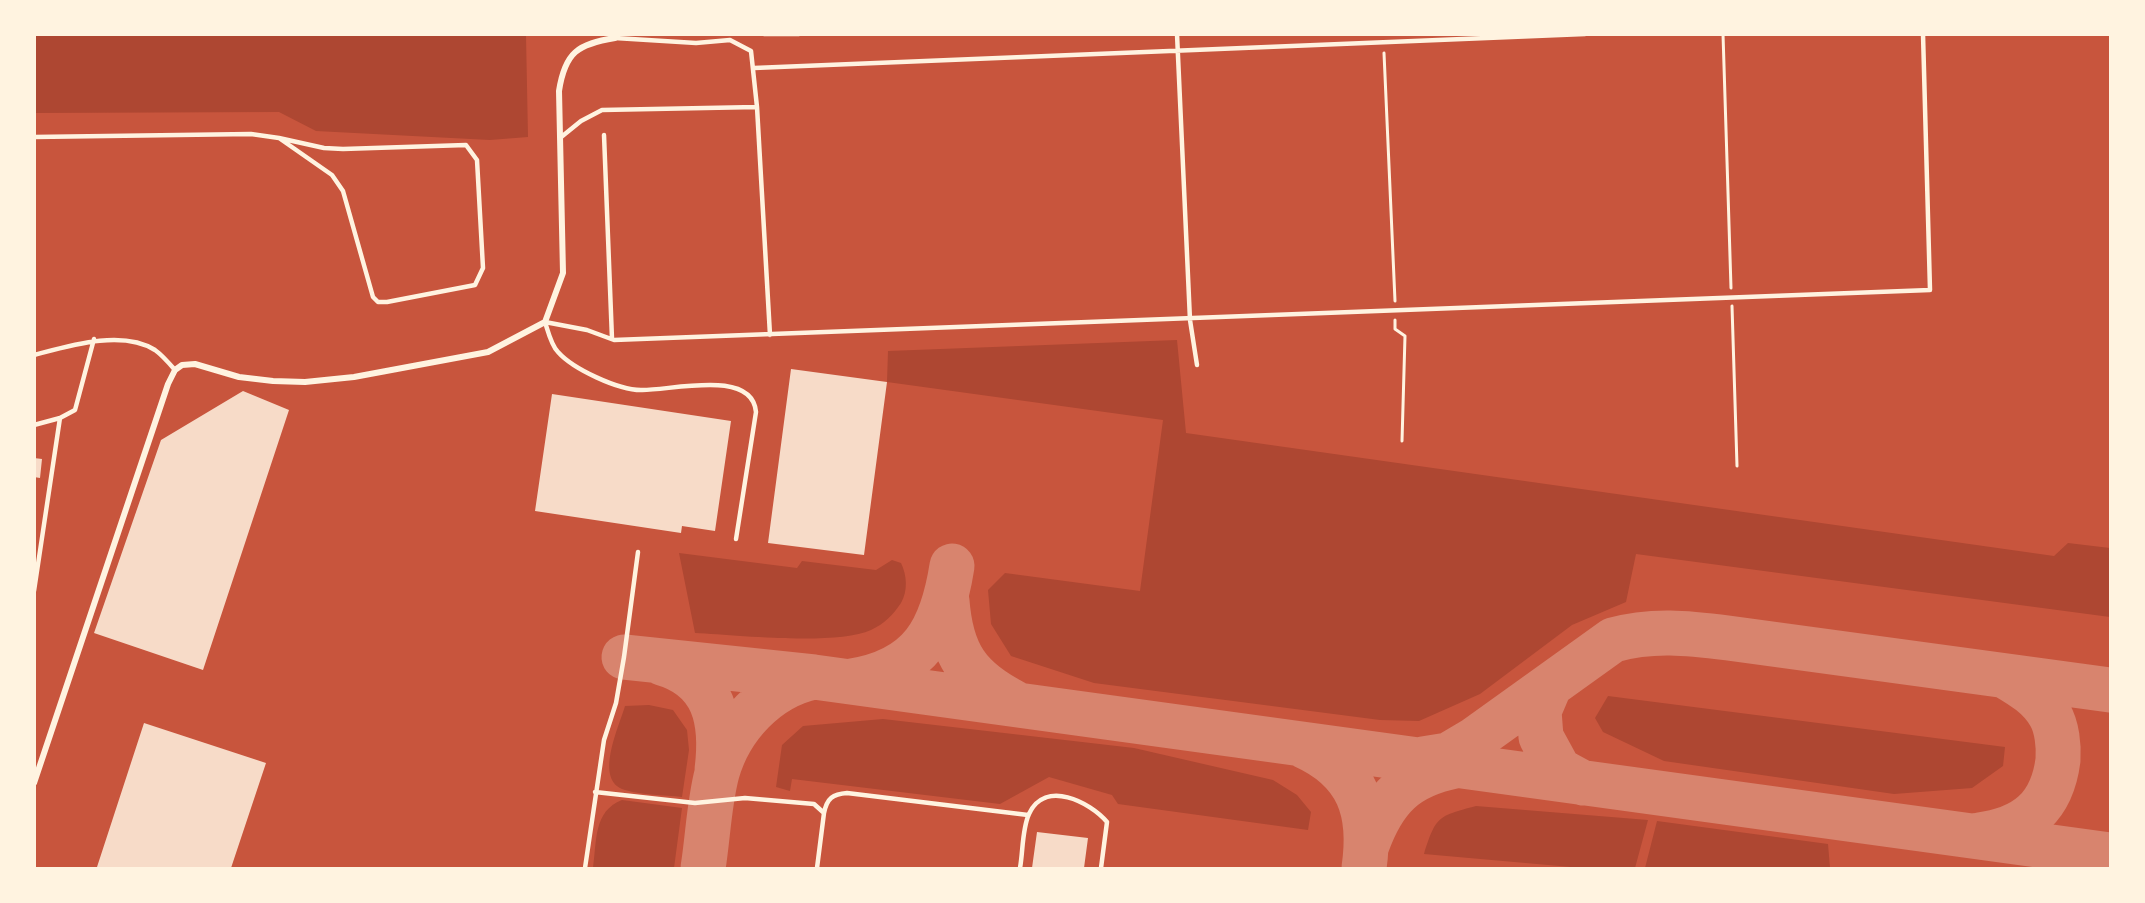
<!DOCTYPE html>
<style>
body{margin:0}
#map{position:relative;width:2145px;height:903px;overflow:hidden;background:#c8553d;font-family:"Exo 2",sans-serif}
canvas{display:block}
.frame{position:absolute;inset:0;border:36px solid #fff3e0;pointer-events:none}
</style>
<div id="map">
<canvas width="2145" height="903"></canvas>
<div class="frame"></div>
</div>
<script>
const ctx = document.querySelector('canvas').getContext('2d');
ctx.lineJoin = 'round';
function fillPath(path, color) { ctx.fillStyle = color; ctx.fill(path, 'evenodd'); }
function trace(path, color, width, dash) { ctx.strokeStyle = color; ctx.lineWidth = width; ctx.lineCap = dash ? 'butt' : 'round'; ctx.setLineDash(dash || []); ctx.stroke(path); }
fillPath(new Path2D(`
 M34 35H526L528 137 490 140 316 131 279 112 35 113Z
 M1177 340 1186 433 2054 556 2068 543 2110 548V617L1636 554 1626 602 1572 625 1480 694 1419 721 1380 720 1094 683 1011 656 991 624 988 590 1005 573 1140 591 1163 420 887 382 888 351Z
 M679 553 797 568 802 561 876 570 892 560 901 563C907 575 908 591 901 603 893 615 884 624 871 630 836 646 737 635 695 633Z
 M1608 696 2005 747 2003 766 1972 788 1894 794 1664 761 1603 732 1595 718Z
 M649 705 673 710 687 730 689 750 682 797C664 795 643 795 625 790 593 781 619 727 625 706Z
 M883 719 1134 748 1273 780 1297 795 1311 812 1308 830 1118 804 1112 795 1049 777 1000 804 792 779 790 791 776 787 782 745 803 726Z
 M622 800 682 808 674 868H593C597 842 593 811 622 800Z
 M1476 806 1648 820 1635 868H1582L1424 854C1436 816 1438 816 1476 806Z
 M1657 821 1828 844 1830 868H1645Z`), '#ae4732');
trace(new Path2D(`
 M947 601C951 654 968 679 1015 703
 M624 657 814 677 2110 855
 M662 663C715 678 723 721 717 770
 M852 681C921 670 942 630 952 566
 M1550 685 1539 711 1541 737 1559 770 1583 783
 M1304 746C1359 771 1372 812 1364 868
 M1423 759 1448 755 1475 739 1613 640C1652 629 1688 633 1728 638L2110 690
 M1979 835C2026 829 2052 807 2058 760 2059 746 2057 727 2050 715 2040 697 2022 686 2005 676
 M1367 845C1384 798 1406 776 1455 766
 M703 868C708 837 709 803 717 773 730 727 767 687 814 677`), '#d8846e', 45);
fillPath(new Path2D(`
 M791 369 887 382 864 555 768 543Z
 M243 391 289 410 203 670 94 633 161 440Z
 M552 394 731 421 715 531 682 526 681 533 535 511Z
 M34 458 42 459 40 478 34 477Z
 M144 723 266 763 231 868 97 867Z
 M1037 832 1088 838 1084 868H1032Z`), '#f7dbc8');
trace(new Path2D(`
 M1723 34 1731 288
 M1384 53 1395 301
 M1732 306 1737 466
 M1395 320V329L1405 336 1402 441`), '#fff3e0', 3);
trace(new Path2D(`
 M764 34H799
 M1177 34 1190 320 1197 365
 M615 38 696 43 730 40 751 51 757 107 770 335
 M754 68 1585 34
 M604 135 612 339
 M34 137 251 134 279 138
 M279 138 324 148 343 149 466 145 477 160 483 268 475 285 387 302H378L373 297 343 191 332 175Z
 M560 138 581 121 602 110 757 107
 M545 322 587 330 614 340 1930 290 1923 34
 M545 322C548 331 551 345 558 352 573 369 618 390 641 390 670 391 752 368 756 412L736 539
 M34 355C68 346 122 329 155 350 162 355 169 363 175 370
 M34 425 60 418 75 410 94 339
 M34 591 60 418
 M595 792 695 803 745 798 814 804 824 813 817 868
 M824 813C827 798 833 794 847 793L1028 815
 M585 868 604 740 616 703 624 657 638 552
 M1020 868C1023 852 1022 829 1029 814 1045 779 1090 802 1107 822L1101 868`), '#fff3e0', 4.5);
trace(new Path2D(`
 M34 783 168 384 175 370 182 365 195 364 239 377 273 381 305 382 354 377 488 352 545 322 563 273 559 91C565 52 578 44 615 38`), '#fff3e0', 6);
</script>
